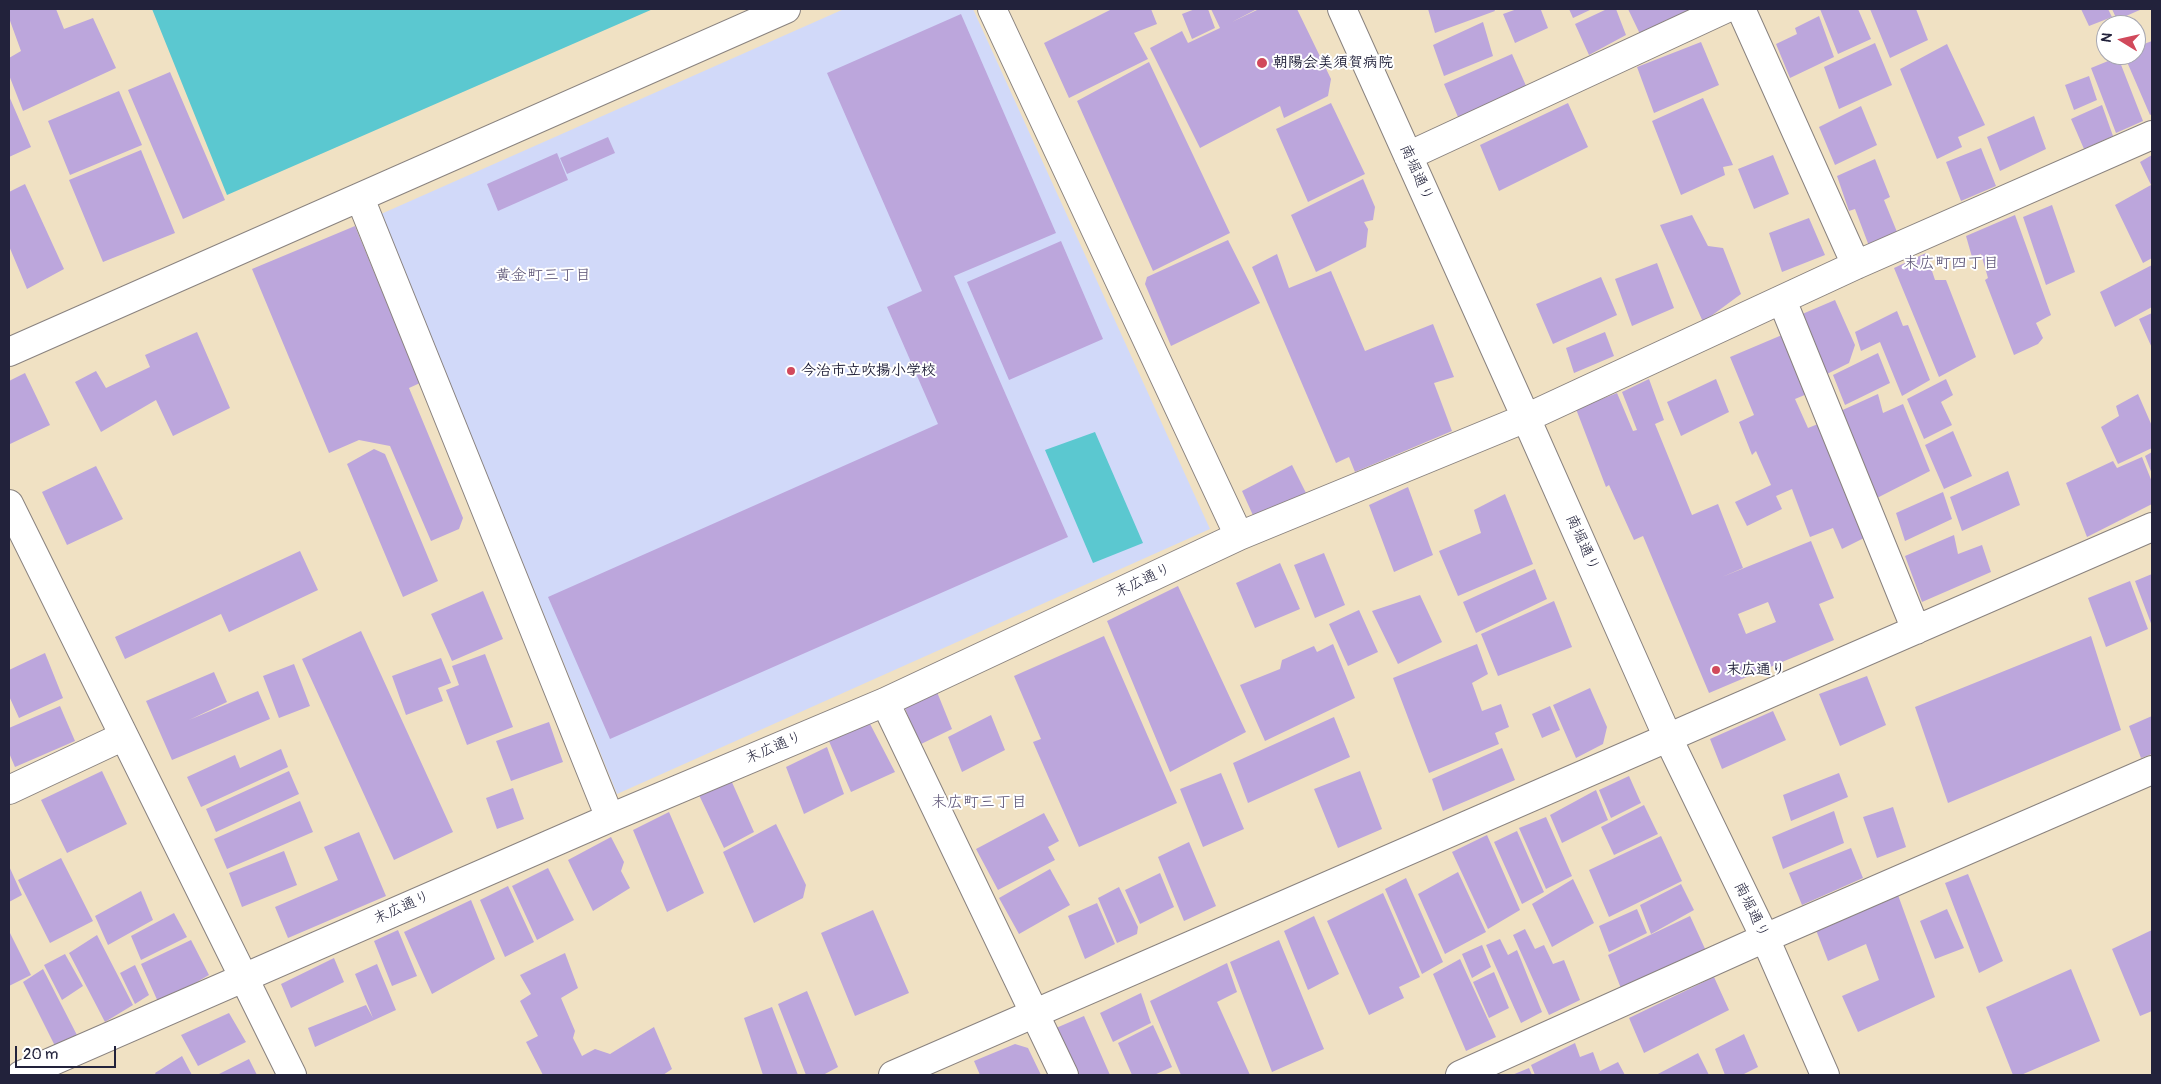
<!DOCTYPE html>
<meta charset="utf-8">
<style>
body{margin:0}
#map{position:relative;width:2161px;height:1084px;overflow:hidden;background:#f0e1c3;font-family:Pangolin,sans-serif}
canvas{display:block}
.frame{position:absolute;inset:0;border:10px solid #22223b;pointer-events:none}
.north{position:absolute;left:2096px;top:15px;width:50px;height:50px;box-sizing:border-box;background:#fff;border:1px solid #a7a7b1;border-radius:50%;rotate:279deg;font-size:14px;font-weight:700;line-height:20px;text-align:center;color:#22223b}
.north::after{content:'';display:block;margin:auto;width:18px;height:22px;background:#d1495b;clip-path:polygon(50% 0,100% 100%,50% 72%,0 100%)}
.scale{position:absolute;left:15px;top:1046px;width:101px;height:22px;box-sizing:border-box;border:2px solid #22223b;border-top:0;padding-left:6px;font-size:15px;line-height:18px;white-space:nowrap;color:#22223b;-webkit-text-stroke:4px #fff;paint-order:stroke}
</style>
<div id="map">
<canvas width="2161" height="1084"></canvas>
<div class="frame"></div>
<div class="north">N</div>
<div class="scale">20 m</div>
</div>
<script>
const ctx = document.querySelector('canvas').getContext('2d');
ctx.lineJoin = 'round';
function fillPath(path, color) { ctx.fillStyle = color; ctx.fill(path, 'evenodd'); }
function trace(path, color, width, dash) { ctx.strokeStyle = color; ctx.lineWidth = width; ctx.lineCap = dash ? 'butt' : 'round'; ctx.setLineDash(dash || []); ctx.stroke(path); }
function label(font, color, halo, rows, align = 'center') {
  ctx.font = font + ' Pangolin,"Klee One",sans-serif'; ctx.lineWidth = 4; ctx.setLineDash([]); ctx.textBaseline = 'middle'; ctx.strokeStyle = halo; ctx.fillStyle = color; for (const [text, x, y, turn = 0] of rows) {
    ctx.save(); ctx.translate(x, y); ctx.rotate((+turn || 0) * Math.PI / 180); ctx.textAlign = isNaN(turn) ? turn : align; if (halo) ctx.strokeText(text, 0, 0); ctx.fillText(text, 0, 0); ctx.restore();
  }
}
fillPath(new Path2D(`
 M844 9H973L1210 529 617 794 381 214Z`), '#d1d9f9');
fillPath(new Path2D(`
 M152 9H653L227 195Z
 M1095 432 1143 543 1093 563 1045 450Z`), '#5bc8d0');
fillPath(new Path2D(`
 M9 9H56L64 29 93 18 116 68 23 111 9 75V58L21 51 9 18Z
 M1112 9H1151L1157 24 1134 33 1148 59 1069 98 1044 43Z
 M1195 9H1208L1215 28 1192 39 1182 14Z
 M1211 9H1257L1232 22 1259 9H1297L1331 79 1328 96 1284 118 1280 106 1200 148 1150 48 1182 31 1188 43 1220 28Z
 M1428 9H1494L1495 11 1435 33Z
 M1517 9H1544L1541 10 1548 28 1515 43 1503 14Z
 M1569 9H1592L1573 18Z
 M1607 9H1616L1626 35 1589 55 1575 24Z
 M1628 9H1692L1640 34Z
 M1820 9H1858L1871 39 1838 54Z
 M1870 9H1916L1928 40 1890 58Z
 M2081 9H2108L2112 17 2089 26Z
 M2112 9H2142L2117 20Z
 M961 14 1056 233 954 276 1068 537 610 739 548 597 938 424 887 307 922 291 827 73Z
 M1819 16 1834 57 1790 78 1776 44 1797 34 1795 28Z
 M1483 22 1493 56 1444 76 1433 45Z
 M2152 41V114L2150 115 2124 55H2136V47Z
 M1701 42 1719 85 1654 113 1637 67Z
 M1875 43 1892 85 1839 109 1824 67Z
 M1947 44 1985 125 1958 137 1962 147 1937 159 1900 69Z
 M1512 54 1527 88 1458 117 1444 84Z
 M2118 57 2143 121 2116 133 2091 68Z
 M1149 62 1230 233 1153 271 1077 101Z
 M170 72 225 200 183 219 128 90Z
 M2089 76 2097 100 2074 110 2065 85Z
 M119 91 142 145 70 175 48 121Z
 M9 96 31 147 9 157Z
 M1703 98 1733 165 1723 167 1725 175 1681 195 1652 121Z
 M1331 103 1365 174 1308 202 1276 129Z
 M1568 103 1588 147 1499 191 1480 145Z
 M2102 105 2113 136 2084 149 2071 119Z
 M1861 106 1877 145 1835 165 1819 127Z
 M2034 116 2046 149 2000 171 1987 137Z
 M608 137 615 153 567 174 560 158Z
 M1981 148 1996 186 1961 201 1946 162Z
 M141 150 175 233 103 262 69 180Z
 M557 153 568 180 498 211 487 184Z
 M1773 155 1789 194 1754 209 1738 169Z
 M2152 155V258L2143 263 2115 205 2151 185 2140 162Z
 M1875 159 1890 197 1884 200 1897 232 1869 246 1855 209 1849 211 1837 176Z
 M1363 179 1375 207 1373 220 1364 222 1368 229 1366 247 1316 272 1291 215Z
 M25 184 64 269 27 289 9 246V192Z
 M2052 205 2075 272 2046 285 2023 217Z
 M1692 215 1708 246 1723 248 1741 294 1703 322 1660 225Z
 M2015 215 2051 315 2036 323 2043 338 2038 344 2014 355 1985 280 1988 278 1981 254 1972 257 1966 236Z
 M1809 218 1825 255 1782 272 1769 233Z
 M355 226 420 383 409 388 463 518 459 529 431 541 390 446 359 440 329 453 252 269Z
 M1228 240 1260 303 1171 346 1145 284 1147 277Z
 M1061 241 1103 339 1009 380 967 282Z
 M1926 253 1935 280H1946L1976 357 1939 377 1894 268Z
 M1277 254 1289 288 1331 271 1365 351 1433 324 1454 377 1434 383 1452 431 1355 472 1349 457 1336 463 1252 267Z
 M1657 263 1674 308 1632 326 1615 279Z
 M2152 265V307L2115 327 2100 292Z
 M1601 277 1617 315 1553 344 1536 304Z
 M1835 300 1855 345 1849 363 1825 375 1800 315Z
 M1897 311 1903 326 1908 325 1930 380 1902 396 1880 342 1861 351 1855 332Z
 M2152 313V348L2139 319Z
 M197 332 230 408 173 436 156 400 101 432 75 382 96 371 106 388 150 367 145 355Z
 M1605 332 1614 356 1574 373 1566 348Z
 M1782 335 1807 394 1795 399 1808 428 1818 424 1866 537 1842 549 1833 528 1810 537 1792 489 1776 496 1782 509 1747 526 1735 502 1771 485 1756 451 1752 455 1739 422 1754 415 1730 357Z
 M1878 353 1890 383 1845 405 1833 375Z
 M25 373 50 425 10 444 9 381Z
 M1649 379 1664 420 1655 424 1692 515 1718 504 1743 568 1722 577 1811 541 1834 598 1819 604 1834 640 1709 693 1643 536 1634 540 1609 485 1606 487 1576 409 1617 393 1633 431 1637 430 1622 392ZM1768 602 1776 622 1746 634 1738 614Z
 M1716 379 1729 412 1681 436 1667 402Z
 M1946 379 1953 395 1941 402 1952 425 1924 439 1907 399Z
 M1878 394 1883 413 1903 404 1930 471 1875 499 1836 413Z
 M2138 394 2152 426V448L2118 464 2101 427 2119 416 2116 406Z
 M1953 431 1972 476 1944 489 1925 445Z
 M374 449 385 454 438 581 403 597 347 464Z
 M2152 452V474L2145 456Z
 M2142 457 2152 482V504L2087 537 2066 483 2113 461 2117 468Z
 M1292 465 1307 495 1256 522 1242 491Z
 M96 466 123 519 67 545 42 492Z
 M2008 471 2020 505 1962 531 1950 497Z
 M1408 487 1433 555 1394 572 1369 505Z
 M1943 492 1952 519 1905 541 1896 513Z
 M1505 494 1533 564 1458 596 1439 551 1481 533 1474 510Z
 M1954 535 1958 554 1982 545 1991 572 1922 602 1905 556Z
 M300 551 318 590 229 632 221 614 125 659 115 637Z
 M1324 553 1345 605 1315 618 1294 565Z
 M1280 563 1300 609 1255 628 1236 583Z
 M1535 569 1547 599 1476 633 1463 602Z
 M2152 574V626L2135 581Z
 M2130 581 2148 629 2106 647 2088 598Z
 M1178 586 1246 732 1170 772 1107 621Z
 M483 591 503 639 452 661 431 614Z
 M1420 595 1442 642 1398 664 1372 611Z
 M1554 601 1572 647 1498 676 1481 634Z
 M1359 610 1378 652 1348 666 1329 624Z
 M361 631 453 832 394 860 302 659Z
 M1104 636 1177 803 1079 847 1033 742 1041 739 1014 676Z
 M2091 636 2121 730 1948 803 1915 707Z
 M1333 644 1355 698 1265 741 1240 685 1280 669 1282 660 1314 646 1317 652Z
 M1477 644 1488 674 1472 683 1482 711 1501 704 1509 727 1495 733 1499 744 1429 773 1393 678Z
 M45 653 63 698 19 718 9 696V670Z
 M485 654 513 727 467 745 446 690 459 685 452 666Z
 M441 658 451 683 438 688 443 701 406 715 392 676Z
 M294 664 310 706 279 718 263 676Z
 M214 672 227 702 189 720 258 691 270 719 172 760 146 701Z
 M1867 676 1886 725 1840 746 1819 694Z
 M1590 688 1607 727 1603 744 1576 758 1553 705Z
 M937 692 952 729 919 745 905 708Z
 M60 706 75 741 15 767 9 753V728Z
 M1550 706 1560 730 1542 738 1532 714Z
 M1773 711 1786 740 1722 769 1710 739Z
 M991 715 1005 750 962 772 948 737Z
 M2152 716V754L2141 758 2129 726Z
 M1334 717 1350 757 1248 803 1233 763Z
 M868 720 895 772 851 792 828 739Z
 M549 722 563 762 511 781 496 741Z
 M827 747 844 794 804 814 786 767Z
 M1502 748 1515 780 1443 811 1432 779Z
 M281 749 288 767 201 807 187 777 235 755 240 768Z
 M102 771 127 824 67 853 41 800Z
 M289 771 299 794 216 832 206 809Z
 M1360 771 1382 829 1338 848 1314 789Z
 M1221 773 1244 829 1203 847 1180 789Z
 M1839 773 1848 797 1791 821 1783 795Z
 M1629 776 1641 803 1611 818 1599 790Z
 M731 780 754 832 724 848 699 795Z
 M513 788 524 819 497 829 486 798Z
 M1596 790 1608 820 1562 843 1550 815Z
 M300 801 313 832 227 869 214 839Z
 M1644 805 1658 834 1614 855 1601 827Z
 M1893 807 1906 847 1877 858 1863 817Z
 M1834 811 1844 843 1783 869 1772 837Z
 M669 812 704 893 667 912 633 830Z
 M1044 813 1059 841 1048 847 1055 860 998 890 976 849Z
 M1546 817 1572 876 1546 889 1519 828Z
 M776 824 806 885 803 898 754 923 723 852Z
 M1517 831 1544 892 1522 904 1494 842Z
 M359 832 386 896 288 938 275 907 338 880 324 847Z
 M1487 835 1520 910 1488 929 1452 852Z
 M1661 836 1682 881 1609 917 1589 870Z
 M611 837 624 862 621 871 630 888 593 911 568 860Z
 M1189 842 1216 906 1184 921 1158 857Z
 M1851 848 1863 878 1802 905 1789 873Z
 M284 851 297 885 242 907 229 873Z
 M61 858 93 921 50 943 18 880Z
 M9 866 22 895 9 902Z
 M548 868 574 920 537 940 512 886Z
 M1050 869 1070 905 1019 934 999 898Z
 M1458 872 1486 932 1445 954 1418 894Z
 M1160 873 1174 907 1140 924 1125 890Z
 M1968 874 2003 961 1979 973 1945 883Z
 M1406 878 1443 962 1422 974 1385 889Z
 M1573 879 1594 923 1552 947 1532 904Z
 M1681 884 1694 910 1651 934 1640 905Z
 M508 886 534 942 505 957 480 900Z
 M1119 887 1138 927 1137 934 1117 943 1098 898Z
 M141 891 153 920 108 945 95 916Z
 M1383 893 1420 977 1399 987 1404 998 1369 1015 1327 921Z
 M1898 895 1935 997 1858 1032 1842 996 1879 980 1866 944 1828 961 1816 930Z
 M471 900 495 959 432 994 404 932Z
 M1097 903 1115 944 1085 959 1068 916Z
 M1637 909 1647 933 1609 952 1599 926Z
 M1947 909 1964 948 1935 959 1920 921Z
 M873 910 909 993 855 1016 821 933Z
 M174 913 187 937 141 960 131 936Z
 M1314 916 1339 974 1308 990 1284 931Z
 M1690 916 1706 951 1622 991 1608 955Z
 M1525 929 1535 949 1544 945 1553 964 1564 960 1580 1000 1549 1015 1513 935Z
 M398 930 417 976 392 986 374 941Z
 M2152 930V1011L2140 1016 2112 949Z
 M9 931 31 975 9 986Z
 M97 935 133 1005 105 1022 69 953Z
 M1500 939 1508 955 1517 950 1542 1012 1521 1023 1486 945Z
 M191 940 209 975 159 1004 141 964Z
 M1279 940 1324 1049 1272 1072 1230 962Z
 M1482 945 1491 967 1472 978 1462 954Z
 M565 953 578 988 561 998 575 1031 573 1038 582 1056 595 1049 610 1054 654 1027 672 1069 663 1075H543L526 1042 538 1036 520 1001 531 994 520 975Z
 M65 954 83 986 62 1000 44 965Z
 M334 958 344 982 291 1008 281 984Z
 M1460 959 1496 1037 1466 1051 1433 974Z
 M1227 963 1237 992 1217 1002 1250 1075H1181L1150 1001Z
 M377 964 396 1010 315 1047 308 1028 366 1005 373 1018 355 974Z
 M135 965 149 995 135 1004 120 973Z
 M43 969 79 1039 57 1050 23 982Z
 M2071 969 2100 1041 2021 1075H2013L1986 1007Z
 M1494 972 1509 1008 1489 1018 1473 982Z
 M1714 977 1729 1010 1644 1053 1629 1018Z
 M807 991 838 1067 823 1075H806L778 1004Z
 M1141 993 1151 1023 1113 1042 1100 1013Z
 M772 1007 798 1075H763L744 1018Z
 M229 1013 246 1042 198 1066 181 1035Z
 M1084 1016 1110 1075H1077L1056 1028Z
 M1153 1025 1172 1067 1154 1075H1132L1118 1043Z
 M1744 1034 1758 1067 1742 1075H1725L1715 1049Z
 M1575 1043 1580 1057 1593 1052 1600 1071 1618 1062 1625 1075H1535L1531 1065Z
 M1015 1044 1028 1048 1041 1075H980L974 1061Z
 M1698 1053 1709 1075H1656Z
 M182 1056 192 1075H156L155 1073Z
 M249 1059 257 1075H217Z
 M1529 1068 1532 1075H1512Z`), '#bca6dc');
const minor = new Path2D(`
 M992 9 1239 536
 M1342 9 1526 418 1668 738 1765 938 1825 1075
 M1741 9 1856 265
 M1408 156 1725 9
 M360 198 610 818
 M1782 300 1916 630
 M9 352 786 9
 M9 504 292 1075
 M885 702 1064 1075
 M9 790 124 736
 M21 1075 610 818 885 702 1239 536 1526 418 1856 265 2152 135
 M893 1075 2152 527
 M1460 1075 1765 938 2152 770`);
trace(minor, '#89827f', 30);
trace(minor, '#fff', 28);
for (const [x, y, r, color] of [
 [1262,63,6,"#d1495b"],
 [791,371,5,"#d1495b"],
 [1716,670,5,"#d1495b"]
]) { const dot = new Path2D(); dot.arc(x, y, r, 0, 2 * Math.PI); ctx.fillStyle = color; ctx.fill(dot); trace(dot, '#fff', 2); }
label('bold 15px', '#22223b', '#fff', [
 ["朝陽会美須賀病院",1273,63],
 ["今治市立吹揚小学校",801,371],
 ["末広通り",1726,670]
], 'left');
label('15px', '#22223b', '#fff', [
 ["南堀通り",1416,173,66],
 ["南堀通り",1582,543,66],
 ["末広通り",1143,581,-25],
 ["末広通り",774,748,-23],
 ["末広通り",402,908,-24],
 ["南堀通り",1751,910,64]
]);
label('16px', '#585073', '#fff', [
 ["末広町四丁目",1951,264],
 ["黄金町三丁目",543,276],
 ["末広町三丁目",979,803]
]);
</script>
